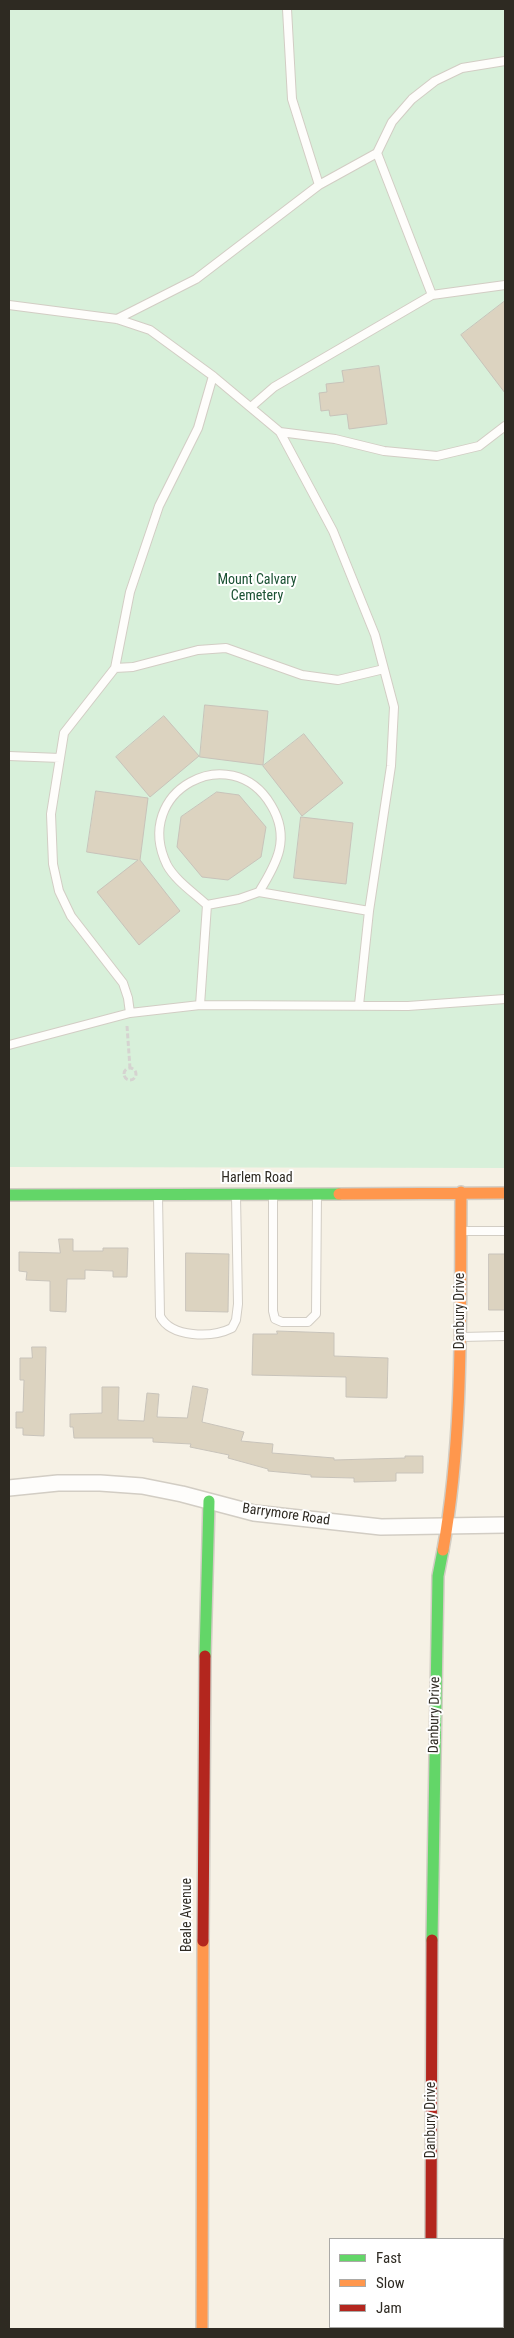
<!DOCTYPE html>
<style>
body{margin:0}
#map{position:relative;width:514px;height:2338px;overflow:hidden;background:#f6f1e5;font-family:"Roboto Condensed",sans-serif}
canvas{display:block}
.frame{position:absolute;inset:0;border:10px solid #2e2a22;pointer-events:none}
.legend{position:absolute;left:329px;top:2238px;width:175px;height:90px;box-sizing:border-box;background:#fff;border:1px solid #abaaa7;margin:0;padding:6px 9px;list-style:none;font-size:15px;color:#2e2a22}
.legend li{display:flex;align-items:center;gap:10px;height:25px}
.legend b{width:25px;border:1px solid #abaaa7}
</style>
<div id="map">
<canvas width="514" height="2338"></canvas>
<div class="frame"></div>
<ul class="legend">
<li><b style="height:6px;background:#63d668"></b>Fast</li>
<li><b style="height:6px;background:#ff974d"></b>Slow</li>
<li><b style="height:6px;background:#b3261e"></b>Jam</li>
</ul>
</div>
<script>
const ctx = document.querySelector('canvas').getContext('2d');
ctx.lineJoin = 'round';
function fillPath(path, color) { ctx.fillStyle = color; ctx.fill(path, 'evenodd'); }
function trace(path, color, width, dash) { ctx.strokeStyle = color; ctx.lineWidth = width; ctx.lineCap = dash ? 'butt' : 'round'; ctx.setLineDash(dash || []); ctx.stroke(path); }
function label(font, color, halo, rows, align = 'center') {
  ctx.font = font + ' "Roboto Condensed",sans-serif'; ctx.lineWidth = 4; ctx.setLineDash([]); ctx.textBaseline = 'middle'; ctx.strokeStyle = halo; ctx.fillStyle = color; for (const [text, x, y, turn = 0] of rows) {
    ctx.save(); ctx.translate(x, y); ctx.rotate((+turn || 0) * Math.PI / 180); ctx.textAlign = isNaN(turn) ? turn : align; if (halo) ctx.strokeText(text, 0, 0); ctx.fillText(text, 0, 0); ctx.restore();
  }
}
fillPath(new Path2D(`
 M9 9H505V1168L9 1167Z`), '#d8f0da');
const building = new Path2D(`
 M505 301V393L461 335Z
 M379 366 387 424 349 429 347 414 330 416 329 410 321 411 319 393 327 392 326 384 344 382 342 371Z
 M205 705 268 711 263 765 200 757Z
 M164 716 199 756 150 797 116 757Z
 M304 734 343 783 302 816 263 766Z
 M96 791 148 798 140 860 180 911 139 945 97 892 138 860 87 852Z
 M217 792 239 795 266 827 261 857 228 880 202 877 177 847 181 817Z
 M301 817 353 823 346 884 294 878Z
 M59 1239H73V1251H103V1248H128L127 1277H113V1271L85 1270V1279H67L66 1312 50 1311V1281L26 1280 27 1272 19 1271V1252L60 1253Z
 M186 1253 229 1254 228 1312 186 1311Z
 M489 1254H505V1310H489Z
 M277 1331 334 1333V1356L388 1358 387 1398 346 1397V1377L252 1375 253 1334H277Z
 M32 1347H46L44 1436 23 1435V1428H16V1412H23L24 1380H20V1358H32Z
 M193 1386 208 1389 202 1422 244 1432 241 1441 273 1444 272 1453 334 1458V1460L405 1458V1456H423V1473H396V1481L354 1482V1478L311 1477V1475L268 1471V1469L228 1458 229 1455 190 1447 191 1444 153 1442V1438H74L73 1427H70V1414L102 1413V1387H119L118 1420 144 1421 147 1393 159 1394 157 1417 187 1418Z`);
fillPath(building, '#dcd3c0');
trace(building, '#c8c3ba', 1);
const lane = new Path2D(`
 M287 9 292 99 319 185
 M432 295 377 153 392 122 412 99 435 81 462 68 505 61
 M9 305 117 319 150 330 213 376 280 432 335 439 384 451 437 456 479 446 505 426
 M117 319 196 279 319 185 377 153
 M251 407 274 387 432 295 505 285
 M280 432 333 531 375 635 394 707 391 766 369 911 359 1005
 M115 668 133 667 198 650 226 648 302 675 338 680 384 669
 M9 756 60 758
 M207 905C194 893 175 880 167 865 131 791 231 738 271 805 291 838 277 863 259 892
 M200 1005 207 905 239 899 259 892 369 911
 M130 1013 128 998 123 983 71 916 59 891 53 864 51 814 64 733 115 668 130 592 159 506 198 428 213 376
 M9 1045 130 1013 200 1005 408 1006 505 999
 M273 1195V1311L275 1319 282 1322H308L316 1314 317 1195
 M158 1196 160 1316C171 1338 212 1338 232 1328L236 1320 238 1304 236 1196
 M462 1231H505
 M462 1337 505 1336`);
const street = new Path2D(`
 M9 1488 58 1483H100L142 1486 182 1494 254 1513 381 1527 505 1525
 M431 2329V2327`);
const fast = new Path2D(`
 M9 1195 339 1194
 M205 1656 209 1501
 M432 1940 438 1576 443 1550`);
const slow = new Path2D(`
 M339 1194 505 1193
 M443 1550C464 1433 460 1311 461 1192
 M202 2329 203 1941`);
const jam = new Path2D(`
 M203 1941 205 1656
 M431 2239 432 1940`);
trace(lane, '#d2cdc4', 10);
trace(street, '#d2cdc4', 18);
trace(fast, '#d2cdc4', 14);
trace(slow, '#d2cdc4', 14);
trace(jam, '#d2cdc4', 14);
trace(new Path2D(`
 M127 1026 130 1068
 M124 1074a6 6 0 1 1 12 0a6 6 0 1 1-12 0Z`), '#d5d3d0', 3, [5, 2.5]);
trace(lane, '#fefdfb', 8);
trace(street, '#fefdfb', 15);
trace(fast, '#63d668', 11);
trace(slow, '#ff974d', 11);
trace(jam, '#b3261e', 11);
label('14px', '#1a5133', '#fff', [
 ["Mount Calvary",257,580],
 ["Cemetery",257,596]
]);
label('14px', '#2e2a22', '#fff', [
 ["Harlem Road",257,1178],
 ["Danbury Drive",460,1311,-90],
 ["Barrymore Road",286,1515,8],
 ["Danbury Drive",435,1715,-89],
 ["Beale Avenue",187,1915,-90],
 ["Danbury Drive",431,2120,-90]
]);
</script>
